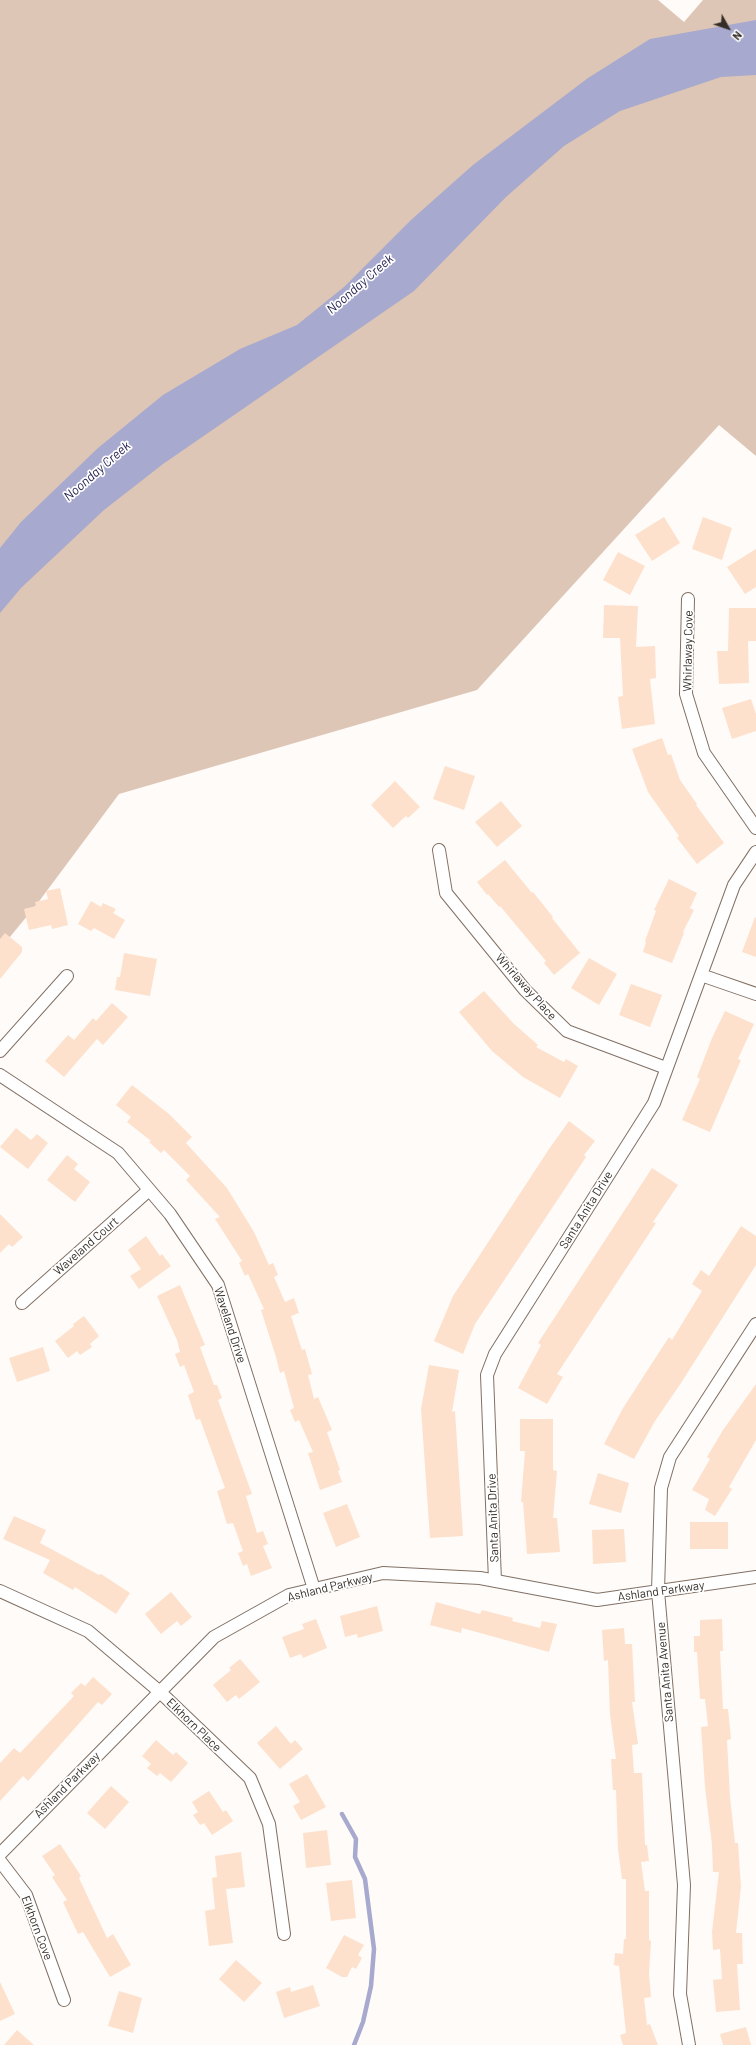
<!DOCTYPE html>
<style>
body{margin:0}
#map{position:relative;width:756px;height:2045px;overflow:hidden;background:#fffbf8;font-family:Barlow,sans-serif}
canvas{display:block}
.north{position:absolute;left:708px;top:8px;width:40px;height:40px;-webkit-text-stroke:3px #fff;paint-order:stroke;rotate:130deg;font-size:11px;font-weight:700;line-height:16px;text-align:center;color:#352e28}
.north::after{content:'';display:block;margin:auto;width:14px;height:18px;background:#352e28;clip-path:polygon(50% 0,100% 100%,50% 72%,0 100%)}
</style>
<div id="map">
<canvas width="756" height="2045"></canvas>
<div class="north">N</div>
</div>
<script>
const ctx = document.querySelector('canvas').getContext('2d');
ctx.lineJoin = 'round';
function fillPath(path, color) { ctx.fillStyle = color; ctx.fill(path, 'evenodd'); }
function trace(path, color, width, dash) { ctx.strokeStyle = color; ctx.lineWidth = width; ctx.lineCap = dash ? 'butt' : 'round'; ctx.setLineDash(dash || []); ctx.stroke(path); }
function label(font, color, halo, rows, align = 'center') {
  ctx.font = font + ' Barlow,sans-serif'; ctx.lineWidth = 3.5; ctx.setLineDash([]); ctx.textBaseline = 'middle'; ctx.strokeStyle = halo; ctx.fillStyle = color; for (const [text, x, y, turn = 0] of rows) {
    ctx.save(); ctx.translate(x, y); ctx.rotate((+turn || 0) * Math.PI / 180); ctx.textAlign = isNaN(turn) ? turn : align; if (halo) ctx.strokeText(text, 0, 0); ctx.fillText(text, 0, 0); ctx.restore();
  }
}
fillPath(new Path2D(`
 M0 0H658L684 22 703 0H756V456L719 425 477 690 119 794 37 904 0 949Z`), '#ddc6b5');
fillPath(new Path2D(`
 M756 20V75L721 77 620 111 564 146 506 197 414 291 163 464 104 510 21 588 0 613V548L21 522 98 448 163 395 240 349 297 325 344 287 411 220 473 165 588 78 650 39Z`), '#a7a9ce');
trace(new Path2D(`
 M342 1814 356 1839 355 1857 365 1879 374 1949 371 1986 363 2022 354 2045`), '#a7a9ce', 4.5);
fillPath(new Path2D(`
 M664 517 680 543 652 561 635 535Z
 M703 517 732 528 722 560 692 549Z
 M756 549V587L745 594 727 567Z
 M618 552 645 566 630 595 603 580Z
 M604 605 638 606 636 647 655 646 656 678 650 679 655 724 622 729 618 697 623 696 620 638H603Z
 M729 608H756V641H748L749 683 719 684 717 651H728Z
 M751 699 756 714V731L732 739 722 708Z
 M662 738 668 755 671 754 680 780 697 804 696 805 724 843 697 864 677 838 679 836 648 792 632 749Z
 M445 766 475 776 464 810 433 799Z
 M395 781 420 807 408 818 406 816 393 828 371 805Z
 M501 801 522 826 497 847 475 822Z
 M505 860 532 893 533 892 553 917 552 918 580 953 554 975 544 963 546 961 500 906 499 907 488 894 487 895 477 882Z
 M669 879 697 893 690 908 694 910 683 932 684 933 672 963 643 952 646 942 645 941 656 911 654 910Z
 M60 888 68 925 52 929 51 925 29 930 24 909 36 906 35 902 48 899 46 891Z
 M91 901 101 907 103 903 116 909 113 913 125 920 114 939 94 928 91 931 78 924Z
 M755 917 756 918V957L742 952Z
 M5 933 22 947V952L0 979V939Z
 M124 953 157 959 150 996 115 990 117 977H120Z
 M589 958 617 974 599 1005 571 988Z
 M631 984 662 995 650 1027 619 1015Z
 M484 991 514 1024 538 1045 536 1047 564 1062 566 1059 578 1066 560 1098 523 1077 492 1051 459 1012Z
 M112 1003 128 1017 103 1045 97 1039 64 1077 45 1061 68 1035 74 1040 93 1018 96 1021Z
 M725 1011 754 1024 738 1059 741 1060 710 1132 682 1120 700 1079 697 1077 712 1038Z
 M132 1085 169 1114 192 1137 186 1143 227 1188 254 1232 269 1265 273 1263 278 1275 274 1277 285 1302 294 1298 299 1313 291 1316 302 1350 305 1349 312 1374 308 1375 314 1399 318 1397 332 1430 327 1432 340 1470 338 1471 342 1482 320 1490 308 1453 313 1452 299 1420 295 1422 290 1410 294 1408 284 1371 280 1373 276 1357 261 1310 264 1309 248 1274 245 1276 239 1263 242 1261 215 1219 220 1217 186 1180 190 1176 164 1150 161 1153 149 1142 151 1141 127 1122 131 1117 116 1105Z
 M569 1121 595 1141 584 1155 586 1157 475 1324 463 1354 434 1341 453 1296 549 1149Z
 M16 1128 31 1140 37 1134 48 1143 28 1169 0 1147Z
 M67 1155 78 1164 74 1169 90 1182 75 1202 47 1180Z
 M652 1168 678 1185 653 1222 656 1223 557 1374 563 1377 547 1404 518 1388 541 1345 538 1343Z
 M0 1214 23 1237 12 1247 9 1244 0 1253Z
 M741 1226 756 1236V1265L681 1383 655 1421 634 1459 604 1444 623 1408 669 1337 672 1340 702 1291 692 1284 701 1270 709 1276Z
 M146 1236 160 1256 162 1254 171 1266 139 1289 130 1276 141 1269 128 1250Z
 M180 1285 205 1345 200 1347 214 1385H217L222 1398 218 1400 252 1494 246 1496 257 1533 263 1531 268 1544 263 1546 272 1568 251 1576 247 1564 243 1566 238 1553 243 1551 233 1523 227 1524 217 1491 225 1488 200 1419 196 1420 188 1395 194 1392 184 1365 180 1367 175 1354 180 1352 177 1340 157 1296Z
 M84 1316 99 1336 90 1344 92 1347 80 1355 77 1351 68 1358 55 1341 74 1326 73 1324Z
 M43 1347 50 1371 17 1382 9 1358Z
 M429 1365 459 1370 452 1412 455 1411 463 1536 430 1538 421 1409Z
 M756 1384V1440L729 1487 732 1489 715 1516 705 1510 709 1499 692 1490 710 1459 707 1457 723 1430Z
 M520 1419H553V1470L557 1471 553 1518H557L560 1552 527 1554 523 1502H521L525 1451H520Z
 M598 1473 629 1483 621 1513 589 1504Z
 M347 1504 360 1537 336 1547 323 1513Z
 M14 1516 46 1530 40 1543 99 1575 101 1574 130 1593 116 1614 75 1587 73 1590 43 1573 50 1560 3 1539Z
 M690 1522H728V1549H690Z
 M624 1529 626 1562 593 1564 592 1530Z
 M171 1592 192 1617 181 1626 177 1621 161 1634 145 1614Z
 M436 1602 480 1614 482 1610 513 1618 512 1621 540 1628 542 1621 557 1624 549 1652 462 1628 461 1633 430 1625Z
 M377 1606 383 1631 358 1638 357 1634 345 1637 340 1616Z
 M316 1619 327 1648 303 1658 301 1654 290 1658 282 1637 304 1629 302 1624Z
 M722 1619 723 1651H720L723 1709H728L731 1739 727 1740 730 1797 735 1843H738L741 1887 736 1933H742L743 1964H737L740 2010 716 2012 713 1980 722 1979 720 1949 713 1950 712 1932 719 1872H713L712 1845 705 1787 701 1727 708 1726 705 1699H700L697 1652H694V1636H700V1620Z
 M624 1628 625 1644H632L635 1702H632L638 1744 632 1745 634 1773H642L645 1845H647L649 1861 641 1862 645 1891H649V1940L651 1941 649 1974 651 1997 644 1998 647 2025 650 2024 658 2045H623L620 2035 626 2033 619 1966 614 1965 615 1953 623 1954 624 1939H626V1879H622L618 1849 616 1790H613L611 1759H616L610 1715 608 1660 604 1661 602 1630Z
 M240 1659 260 1682 239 1699 236 1695 227 1702 213 1685 231 1670 229 1668Z
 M93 1677 112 1694 102 1705 98 1702 28 1781 23 1776 0 1801V1763L14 1748 20 1753 74 1696 71 1693 81 1683 85 1686Z
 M276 1726 291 1744 295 1740 303 1749 280 1769 257 1743Z
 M156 1740 173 1755 176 1752 188 1763 171 1782 160 1773 157 1776 147 1768 151 1764 142 1756Z
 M307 1774 326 1807 301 1820 293 1806 300 1802 289 1784Z
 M111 1786 129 1802 105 1829 87 1813Z
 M209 1791 223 1812 226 1810 233 1821 212 1835 204 1823 200 1825 193 1815 198 1812 192 1802Z
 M327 1830 331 1865 306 1868 303 1833Z
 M60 1844 81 1876 79 1878 107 1938 113 1934 131 1965 110 1977 83 1932 78 1934 63 1902 67 1900 52 1877 55 1875 42 1856Z
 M241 1852 245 1887 226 1889 233 1943 209 1946 205 1911 215 1909 212 1878 217 1877 215 1856Z
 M352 1880 356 1918 331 1921 326 1883Z
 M344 1935 364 1945 358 1955 362 1958 356 1969 352 1967 347 1977H342L326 1968Z
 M236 1960 262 1983 244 2002 219 1979Z
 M0 1982 15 2014 0 2021Z
 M313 1985 320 2006 284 2018 276 1992 290 1987 291 1992Z
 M119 1991 142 1998 133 2033 108 2026Z
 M746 2027 751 2045H723L720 2034Z
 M17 2030 34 2045H4Z`), '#fde1cc');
const street = new Path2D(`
 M688 599 686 694 704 753 756 828
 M439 850 446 893 525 990 567 1031 666 1068
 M701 975 756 994
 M0 1051 67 976
 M0 1075 118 1153 170 1214 218 1285 314 1589
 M22 1303 149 1190
 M495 1581 487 1375 495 1354 654 1103 734 885 756 852
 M0 1591 88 1631 160 1692 250 1778 269 1824 284 1934
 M0 1854 214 1637 289 1595 383 1573 480 1578 597 1600 756 1577
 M0 1861 26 1895 64 2000
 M689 2045 680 1994 684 1885 658 1591 661 1488 670 1457 756 1324`);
trace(street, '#817064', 14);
trace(street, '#fff', 12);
label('12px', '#352e28', '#fff', [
 ["Whirlaway Cove",688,651,-89],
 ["Whirlaway Place",526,987,48],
 ["Santa Anita Drive",586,1210,-58],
 ["Waveland Court",86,1246,-41],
 ["Waveland Drive",230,1325,72],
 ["Santa Anita Drive",493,1518,-92],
 ["Ashland Parkway",330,1587,-14],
 ["Ashland Parkway",661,1591,-8],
 ["Santa Anita Avenue",665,1672,-95],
 ["Elkhorn Place",194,1725,44],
 ["Ashland Parkway",67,1785,-45],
 ["Elkhorn Cove",37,1928,69]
]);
label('italic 13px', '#252250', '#fff', [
 ["Noonday Creek",360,284,-41],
 ["Noonday Creek",97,471,-41]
]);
</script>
